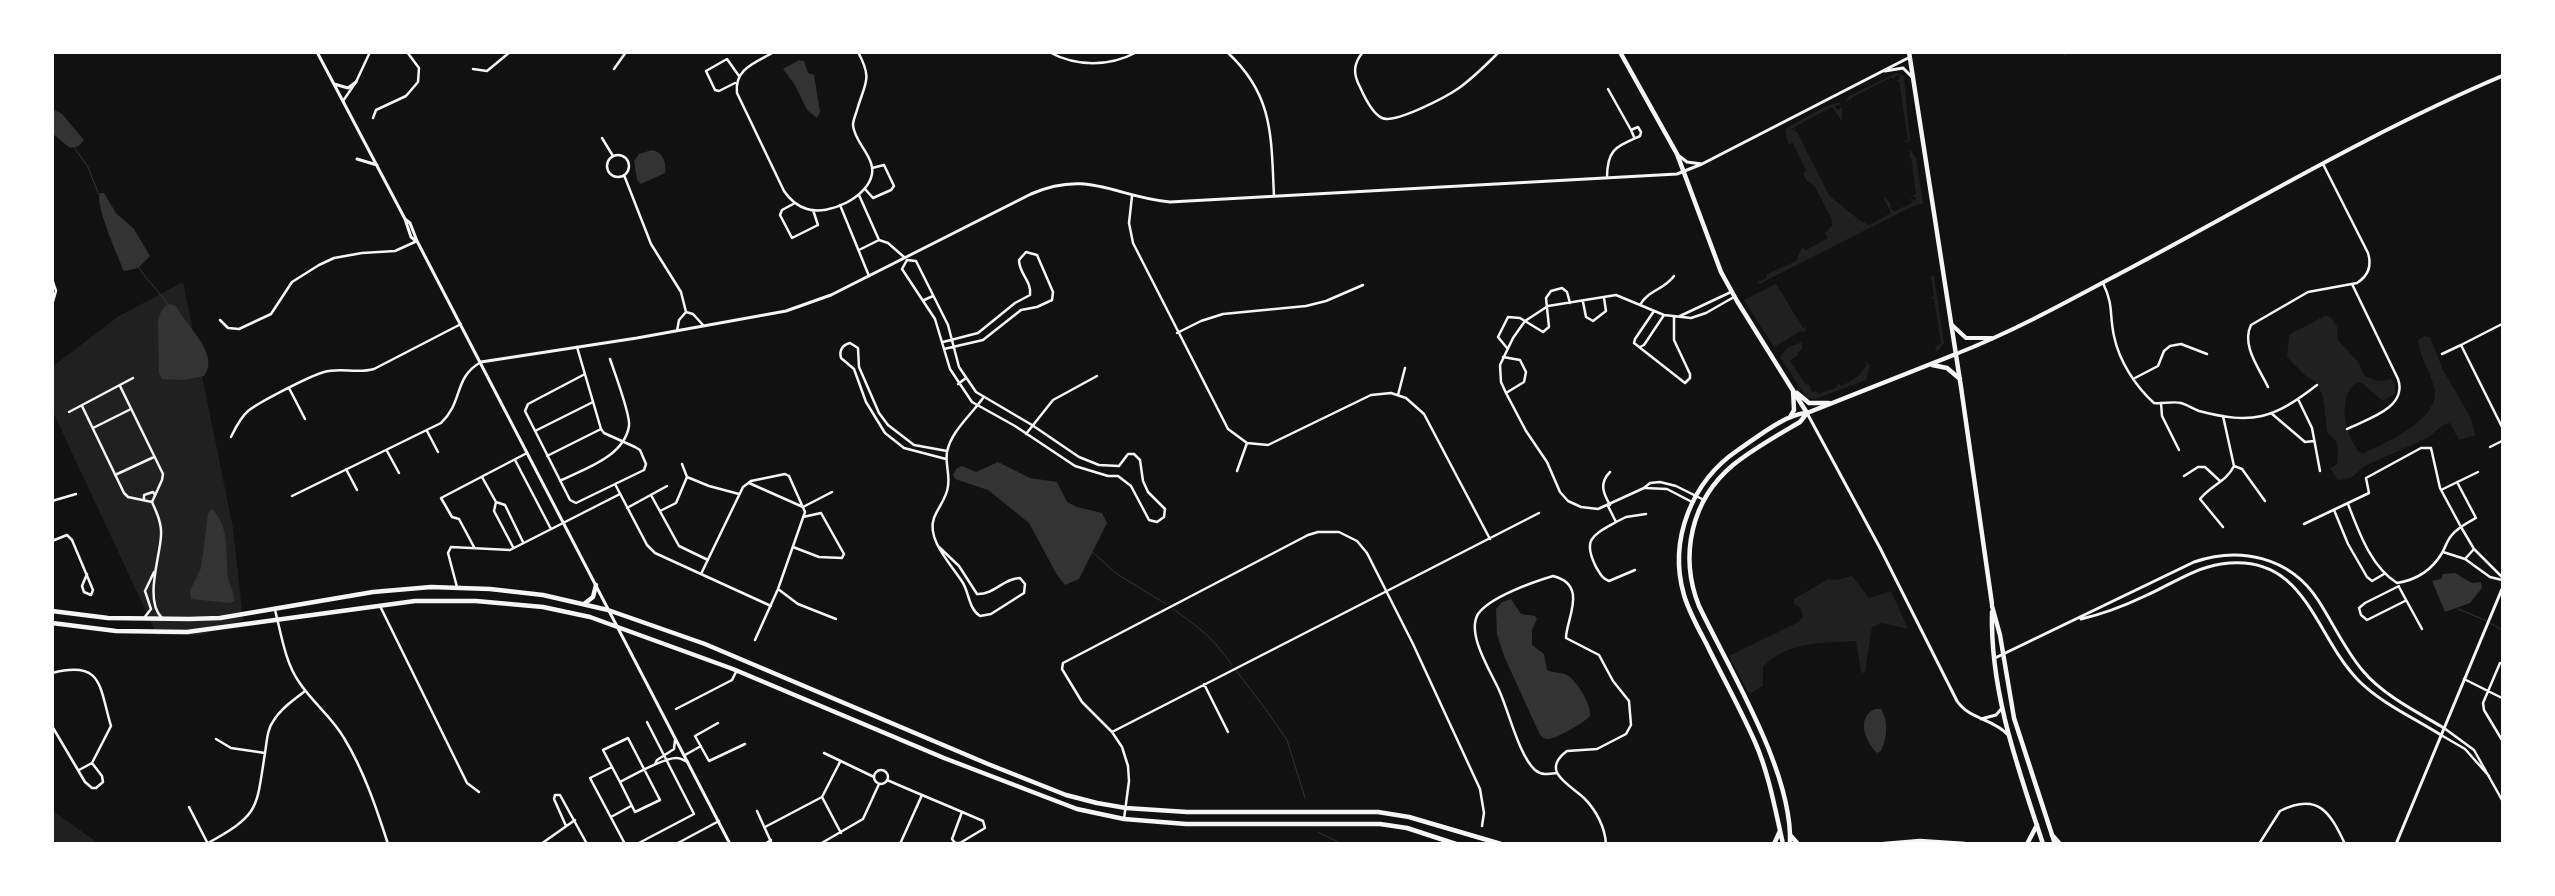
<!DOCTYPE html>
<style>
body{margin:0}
#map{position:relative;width:2555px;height:896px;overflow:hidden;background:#111;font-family:Quicksand,sans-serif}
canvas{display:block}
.frame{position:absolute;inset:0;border:54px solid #fff;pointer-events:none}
</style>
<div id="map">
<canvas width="2555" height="896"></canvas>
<div class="frame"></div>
</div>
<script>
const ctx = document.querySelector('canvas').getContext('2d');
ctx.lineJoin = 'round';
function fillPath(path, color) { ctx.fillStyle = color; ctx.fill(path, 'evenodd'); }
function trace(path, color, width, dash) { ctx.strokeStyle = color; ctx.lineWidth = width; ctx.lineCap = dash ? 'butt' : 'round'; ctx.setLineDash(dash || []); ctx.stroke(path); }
fillPath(new Path2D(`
 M1897 73 1904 76 1910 140 1907 143 1904 141H1908L1899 81H1896L1900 78 1899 75 1895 76 1894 80 1892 77 1851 98V102L1849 99 1847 100 1849 103 1846 101 1849 96Z
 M1839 102 1841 105H1836L1835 108 1838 110 1842 107V121L1832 107 1794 127 1796 130 1793 128 1790 129 1797 132 1829 195 1859 220 1869 225 1891 213 1884 199 1885 197 1890 203 1891 209 1895 211 1912 203 1911 198 1915 201 1916 197 1912 196 1916 194 1911 157 1907 156 1910 155V150L1906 153 1910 149 1916 158 1923 204 1913 206 1759 284 1758 282 1767 278V274L1796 261 1802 247 1806 250 1828 238 1825 233 1832 226V220L1814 185 1807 181 1803 174 1806 170 1793 143 1788 144 1785 129 1823 108Z
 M1934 276 1944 343 1937 352 1935 346 1941 344 1934 299 1930 298 1934 296 1931 277H1927Z
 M183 282 233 528 243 620 202 635H157L53 412 52 367 119 316Z
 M1776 284 1803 328 1807 327 1805 332 1801 331 1774 347 1744 300Z
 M2326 315 2332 319 2337 327 2338 340 2358 362 2365 376 2378 381 2392 379 2395 384V394L2383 401 2362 383 2357 382C2336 398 2345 434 2359 452L2364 453C2389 441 2446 417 2433 383 2428 368 2420 357 2418 340L2424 336 2430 337 2443 370 2471 418 2475 435 2459 440 2450 423 2443 425 2429 437 2365 466 2351 478 2338 480 2330 468 2337 464 2338 452 2336 441 2327 432 2323 396 2316 382 2306 376 2287 357 2289 335Z
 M1802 342V349L1797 353 1798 355 1790 361 1806 385 1809 384 1812 392 1816 391 1818 394 1836 388 1838 383 1841 386C1852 381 1861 376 1867 364L1864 360 1870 365 1866 380 1815 399 1807 398 1780 357 1787 348Z
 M1852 576 1869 598 1891 591 1908 629 1882 623 1872 627 1865 672 1861 673 1856 641C1822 643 1788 641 1763 667V686L1749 694 1729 656 1799 622 1803 616 1800 607 1794 604V599L1828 579 1837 580Z
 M53 811 98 843H53Z`), '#202020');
fillPath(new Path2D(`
 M799 60 804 61 808 73 814 75 820 112 817 118 807 110 795 85 783 69Z
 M53 109 62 114 84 140 79 146 70 148 53 134Z
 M652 150C663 152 667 163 665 173L641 184 637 180 634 161 639 154Z
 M100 193H104L116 213 134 229 150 256 138 268 124 271C119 259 94 203 100 193Z
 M170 304 176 306C185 325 221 354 204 376L184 380 162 379 159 373 158 321C160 314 162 306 170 304Z
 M998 462 1030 478 1057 482 1067 502 1077 507 1102 513 1107 523 1079 579 1065 585 1057 575 1029 523 988 490 955 479 953 475 956 469 962 466 976 472Z
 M212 509C231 529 225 554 228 578 229 585 235 593 234 601L230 603 191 599 190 591 201 568 208 513Z
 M2455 573 2472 583 2481 582 2482 588 2470 603 2445 612 2432 581 2441 579 2443 574Z
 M1511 599 1521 614 1535 616 1537 619 1532 630V645L1544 654 1547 670C1553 673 1561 672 1567 675 1577 681 1592 705 1590 716 1585 722 1555 740 1547 739 1545 739 1541 736 1540 735L1504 656 1497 634 1496 609 1502 602Z
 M1875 709H1881C1889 721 1887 738 1881 751L1877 753C1865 741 1856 717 1875 709Z`), '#333');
trace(new Path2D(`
 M2064 52 2066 56
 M74 147 88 167 99 195
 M139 267C147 282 159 290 168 305
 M1091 551 1117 574 1166 604
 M1173 609C1200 628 1213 638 1232 665
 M2458 609 2487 621
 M2490 623 2502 630
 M1235 669 1267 711 1287 740 1305 798
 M1318 832 1342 844`), '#333', 1);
trace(new Path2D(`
 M774 52C755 63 734 69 737 93L784 191C790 200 797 206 807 209 829 216 868 197 872 174 875 157 854 142 853 125 853 120 856 114 857 110 865 82 873 80 858 52
 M1049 52C1077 67 1109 67 1137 52
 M1227 52C1274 95 1271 137 1274 196
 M1363 52C1353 64 1353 74 1360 87 1364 96 1373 114 1382 118 1395 124 1446 97 1459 88 1473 78 1486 65 1499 52
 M473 69 487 71 510 52
 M614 69 626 52
 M735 83 719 91 715 90 706 71 727 59 739 76
 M1608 89 1631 130
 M343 101 356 82 370 52
 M373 118 376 110 406 96 418 82 419 68 407 52
 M602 138 613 156
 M607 166a11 11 0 1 1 22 0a11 11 0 1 1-22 0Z
 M624 175 651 244 681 292 686 312
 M1607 178C1607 149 1616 147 1640 136L1641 132 1638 127 1631 130 1634 137
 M865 189 873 198 891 190 894 186 884 165 872 168
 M859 195 879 240 888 243 904 257
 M1132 196 1129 223 1133 243 1228 429 1247 443 1268 445 1371 395 1391 393 1406 398 1424 414 1490 539
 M795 203 782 210 780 215 792 238 818 225 813 210
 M840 205 869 276
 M859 250 879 240
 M907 260 916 261 948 325 959 367 976 392 1032 425 1079 457 1099 465 1119 466 1128 454H1134L1140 460 1143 481 1148 492 1165 509 1164 517 1157 522 1149 520 1131 486 1118 476H1108L1075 466 1015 426 972 402 950 369 935 319 902 269Z
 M52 279 56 291 52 305
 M2103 283C2114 306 2109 313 2114 336 2119 361 2136 387 2154 403 2163 404 2173 401 2181 403 2188 405 2193 409 2199 411 2253 425 2273 419 2317 385
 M924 300 933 296
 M1583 302 1586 317 1593 321 1606 311 1604 298
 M1640 305C1648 290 1664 290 1674 276
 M1654 311 1635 339 1634 343 1685 383 1690 378V374L1674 340V317
 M1680 316 1731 292
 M220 320 228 328 239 329 271 314 292 282 319 265 334 258 362 253 395 251 417 241
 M2502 324 2461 345 2502 427
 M677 331 679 320 686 312 693 314 703 325
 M1177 333 1201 321 1223 314 1306 306 1326 301 1363 285
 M943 342 978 333 1015 303 1030 295C1032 281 1019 274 1019 260L1026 252 1037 255 1053 292 1052 300 1037 307 1021 310 983 340 944 349
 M577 347 601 429 604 433 635 447 640 450 646 464 644 470 576 503 570 500 525 411 528 404 585 374
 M1640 347 1644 345 1664 315
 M1507 348 1498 337 1508 317 1520 318 1543 332 1549 327 1546 298 1551 291 1562 288 1567 292 1570 303
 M2442 354 2461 345
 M1503 357 1520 360 1526 372 1524 382 1506 393
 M2133 379 2158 366 2164 351 2170 346 2181 344 2207 354
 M958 384 966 378
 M120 386 163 474 162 480 152 502
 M2268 387C2259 368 2241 345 2251 325L2308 292 2357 283C2368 276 2372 266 2368 253L2323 164
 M289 388 305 419
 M1398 395 1405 368
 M2298 399 2312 428 2320 471
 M2161 403 2162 416 2179 450
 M82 406 124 493 128 497 152 502
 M69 412 133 378
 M2271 413 2305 442 2314 441
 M93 428 131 409
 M2347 429C2367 419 2408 408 2398 379L2352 284
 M427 431 438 452
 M535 431 593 402
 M1026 434 1053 400 1097 376
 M231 437C236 427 240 418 248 411 259 402 310 376 324 372 340 367 357 374 374 369L461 324
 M2490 447 2502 441
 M387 451 399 473
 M547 456 601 429
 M946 459 904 448 885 433 866 402 854 369 841 358C839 351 842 345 850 343L858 348 859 367 879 413 888 425 914 445 947 451
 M515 460 551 529
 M682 464 687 477 709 486 739 494
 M2234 466 2242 469 2265 501
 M346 469 357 490
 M1237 471 1247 443
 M1610 472C1599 483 1603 493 1610 505
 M115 475 154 457
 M2184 476 2198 467H2205L2220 481
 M482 477 496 502 494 511 513 547
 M560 481C584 469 624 457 629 426 631 416 614 371 610 359
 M749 483 803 507 832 492
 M615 484 647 545 655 553 771 606
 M1645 488 1667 489 1692 502
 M2441 490 2478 472
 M651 495 679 546 708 560
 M292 496 441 423C464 401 453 378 481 362
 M144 500V495L153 492 155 495
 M1704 500 1676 486 1660 482 1650 483 1644 488 1598 509 1581 507 1568 501 1560 492 1547 462 1526 431 1506 393 1501 382 1500 365 1513 338 1525 321 1548 306 1616 295 1664 315 1691 318 1706 313 1734 297
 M52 501 76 494
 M152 502C157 513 162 524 161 536 160 557 144 601 162 618
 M496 502 505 505 523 542
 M2348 504C2359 532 2371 567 2397 583 2416 580 2432 570 2442 553 2445 548 2447 541 2451 536 2457 528 2467 523 2476 518L2457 482
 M1608 506 1616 522 1626 517 1646 514
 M627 508 667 486
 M2334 510 2348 544 2367 577 2372 581 2384 574
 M660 511 676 503 687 477
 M1616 522C1593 535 1582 539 1596 567 1600 573 1601 578 1609 581L1635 570
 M2304 524 2369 493 2366 478 2421 448H2431L2440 488 2461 527 2474 549 2502 577
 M2223 527 2200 499C2210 486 2227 481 2234 466L2223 416
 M52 541 67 535 72 540 93 590 91 595 84 592 82 586 87 574
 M474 547 459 519 452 517 441 498 527 453
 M793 547 819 557 842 558 844 554 821 513 803 517
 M939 547 959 566 977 594C994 595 1004 578 1020 578L1025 584 1024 593 991 614 980 616C969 609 969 593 963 583 952 565 926 540 934 518 938 507 947 498 948 486 950 475 945 463 947 452 951 431 972 414 983 398
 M2443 552 2465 559 2490 577 2502 580
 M2465 559 2474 549
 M701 574 743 487 751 481 785 474 789 476 805 512 778 589 755 640
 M2399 586 2365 603 2359 608 2361 615 2367 620 2405 601
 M457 587 448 553 451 547 510 550 620 494
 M2399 587 2422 629
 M778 589 798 604 836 619
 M380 606 467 783 479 792
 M275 610C281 633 285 662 299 682 312 702 332 717 344 738 364 771 376 807 388 844
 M144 618 151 609 145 591 154 572
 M2500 663 2483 703 2484 710 2502 740
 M52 673C103 660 99 686 111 726L92 763 79 770
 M2464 679 2502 698
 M1204 684 1228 732
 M676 709 732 680 737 670
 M718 723 695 736 709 761 745 744
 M52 726 85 782 92 788H96L103 782 102 776 92 763
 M2444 728 2474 750 2502 800
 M1112 732 1539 513
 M2441 735 2465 749 2489 776
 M216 739 231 748 265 753
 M824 753 874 777
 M685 755 701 746
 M655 764 657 760 674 749 675 740
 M612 767 590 778 625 844
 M874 777a7 7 0 1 1 14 0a7 7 0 1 1-14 0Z
 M1557 773C1550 774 1542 776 1535 770 1519 756 1508 709 1499 690 1491 672 1466 634 1478 614 1490 597 1533 582 1553 576 1589 585 1566 619 1566 638L1599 655 1613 681 1629 701 1631 725 1626 734 1597 749 1567 751C1539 772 1571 785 1584 798 1596 810 1605 827 1606 844
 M887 780C919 794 951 807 983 821L985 828 960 843H955L952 839 962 812
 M620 782 635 812 660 800 628 738 603 750 620 782C631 776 666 757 677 758 681 758 685 761 688 762
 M822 797 841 833
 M189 807 208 844
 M757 811 772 844
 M611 817 631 806
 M1124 819 1129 781 1128 766 1122 747 1112 732 1082 702 1062 669 1063 663 1308 535 1318 532H1339L1357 541 1367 553 1413 644 1480 789 1484 813 1482 826
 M566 826 554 799 555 795H560L587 844
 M765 827 822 797 840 762
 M208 843C260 814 256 810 265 753 267 741 267 729 274 720 281 708 294 700 305 691
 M541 844 575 820
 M637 844 694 814 647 722
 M676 844 719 821
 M765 844 771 840
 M820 844 863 819 879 784
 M900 844 922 795
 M2259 844 2280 811C2318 792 2330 812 2345 844`), '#f5f5f5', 2.5);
trace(new Path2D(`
 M317 52 405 219 411 237 416 241
 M1885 71 1903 68 1912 77
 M334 84 348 88 356 82
 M1678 155 1687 162 1702 164
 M357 159 377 165
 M405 219 410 223 417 241 730 844
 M481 362 637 338 786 311 831 295 1031 194C1089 169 1115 197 1170 202L1677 174 1702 164 1910 57
 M1807 413 1880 548 1957 701C1970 720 1992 718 2007 734
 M2081 619C2103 614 2124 606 2145 596 2170 585 2194 568 2221 564 2306 551 2314 636 2359 681 2381 703 2414 718 2441 735
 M1995 658 2194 562C2240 546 2290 557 2318 600 2333 623 2345 650 2363 671 2383 695 2417 712 2444 728
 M1981 719 1996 715 2002 708
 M2396 844 2502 589`), '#f5f5f5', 3);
trace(new Path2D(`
 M1951 324 1966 338H1992
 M1956 354C2012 332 2065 303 2119 274 2246 207 2370 132 2502 76`), '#f5f5f5', 4);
trace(new Path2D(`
 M1620 52 1677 154 1721 272 1737 301 1807 413
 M1932 365 1947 368 1960 379
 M1797 393 1809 403H1829
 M1790 417 1794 410 1793 390
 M584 604 593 597 596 585
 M52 611 108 618 189 619 220 618 373 592 431 587 490 589 543 595 608 610 705 644 988 764 1066 795 1097 803 1126 808 1187 812H1378L1409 817 1501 844
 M52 623 116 631 187 632 415 601H476L543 607 590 617 733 669 944 758 1077 809 1124 819 1186 824H1380L1407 828 1456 844
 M2052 835 2060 844
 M1791 836 1798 844
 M1774 844 1780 831
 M1783 844C1775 809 1769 774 1755 742 1740 708 1722 676 1706 643 1698 628 1689 612 1684 595 1668 540 1692 481 1738 450 1756 438 1787 413 1807 413L1956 354
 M1790 844C1793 772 1730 671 1699 606 1679 556 1691 500 1733 465 1754 448 1778 435 1800 422L1807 413
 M1884 844 1920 841 1965 844
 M2027 844 2037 825`), '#f5f5f5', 4.5);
trace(new Path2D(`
 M1909 52 1961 387 1992 604
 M1992 606 2000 635 2014 718 2055 844
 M1992 612C1990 692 2018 768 2043 844`), '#f5f5f5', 4.5);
</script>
